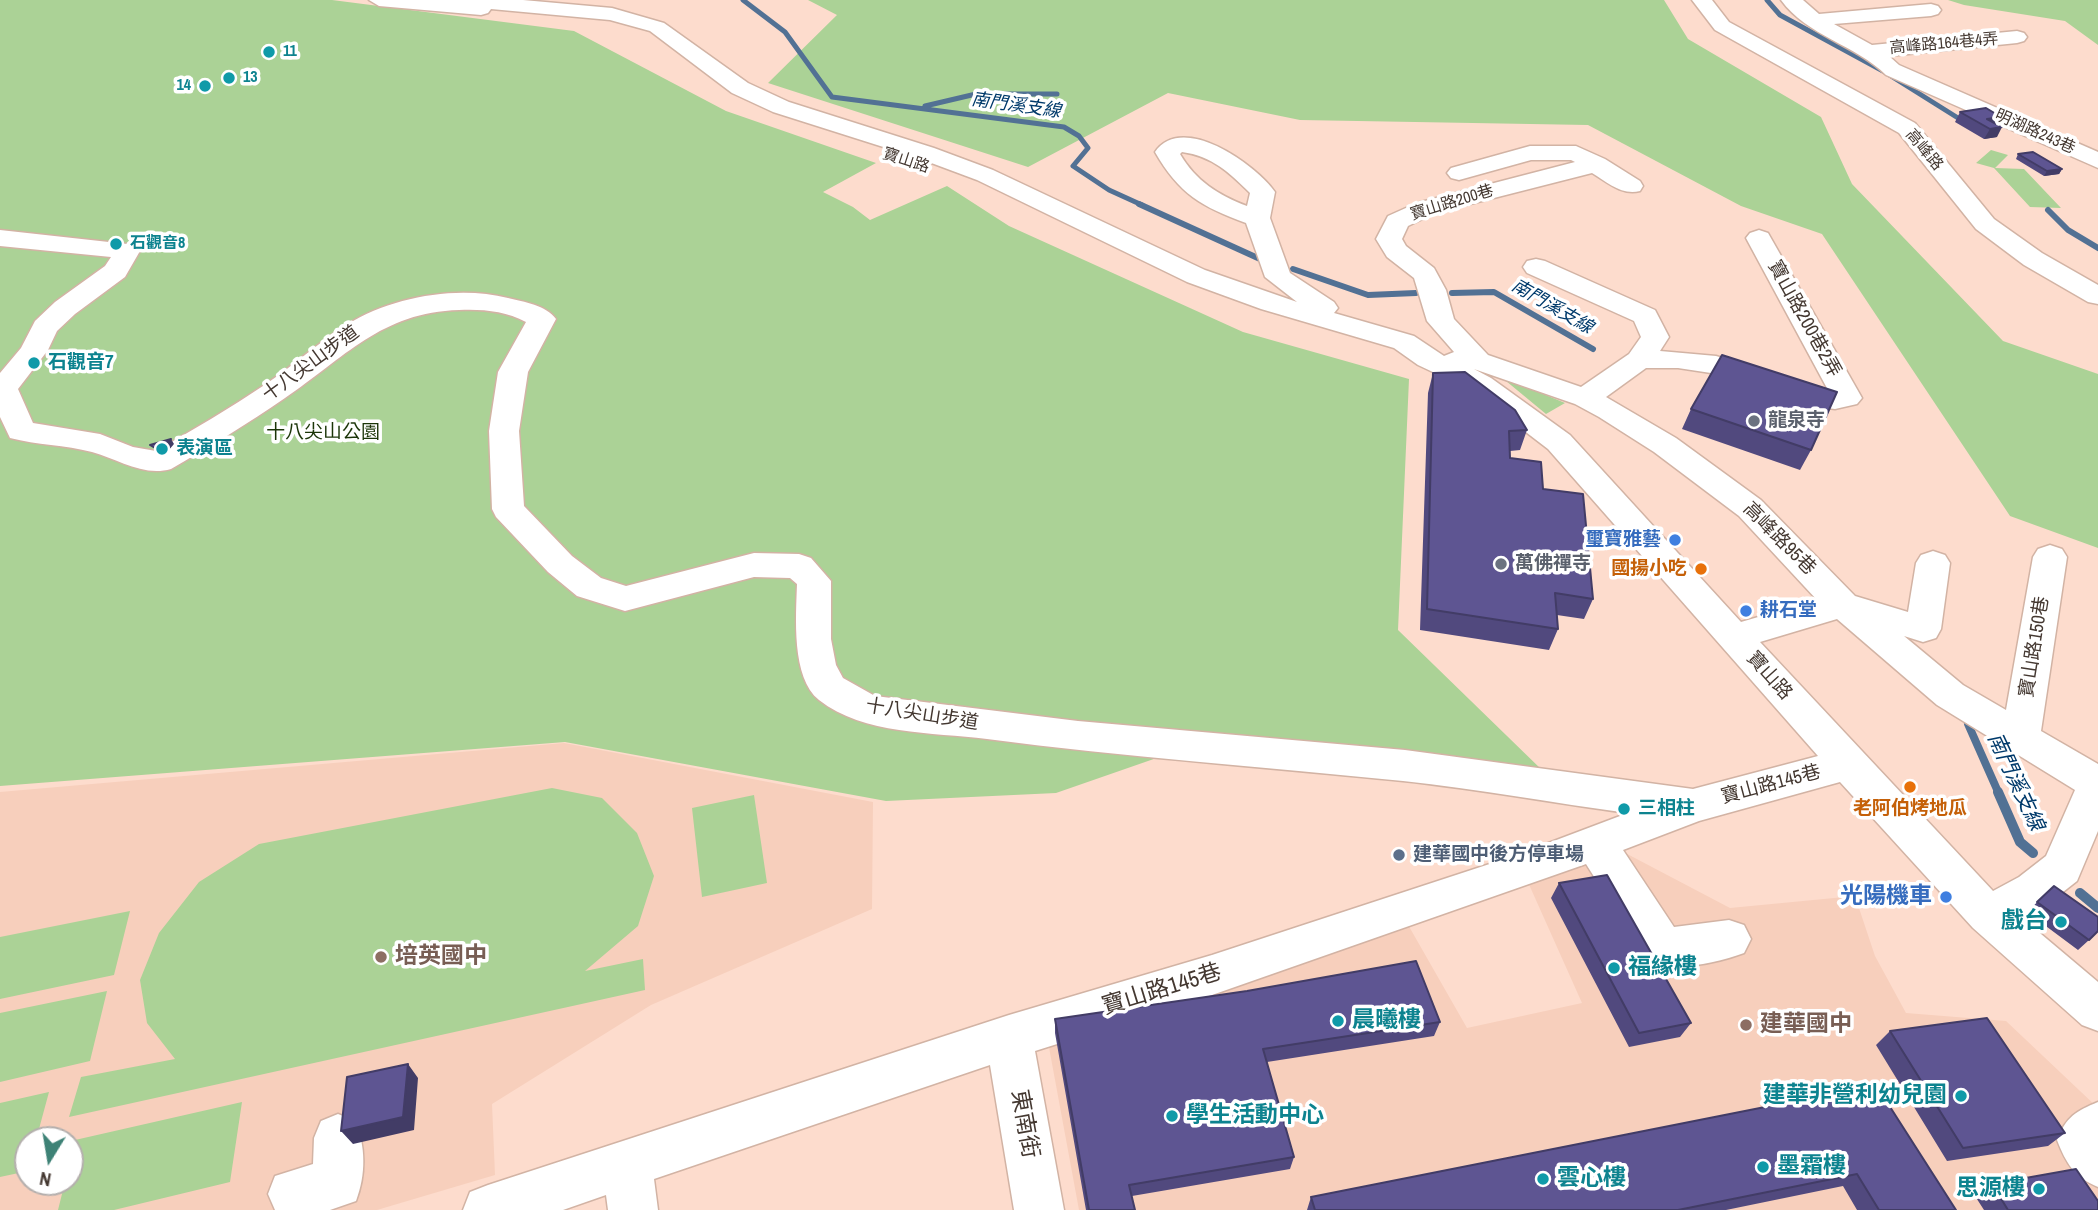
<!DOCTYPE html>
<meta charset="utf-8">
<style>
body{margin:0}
#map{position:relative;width:2098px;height:1210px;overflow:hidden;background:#fddccd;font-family:"Archivo Narrow",sans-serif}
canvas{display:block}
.north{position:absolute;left:14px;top:1126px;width:70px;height:70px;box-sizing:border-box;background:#fff;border:2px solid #b4afad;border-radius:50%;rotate:191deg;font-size:19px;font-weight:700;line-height:28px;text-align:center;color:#443831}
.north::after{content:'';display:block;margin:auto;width:24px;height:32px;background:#3e8276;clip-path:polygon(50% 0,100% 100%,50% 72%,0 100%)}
</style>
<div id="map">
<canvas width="2098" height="1210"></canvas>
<div class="north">N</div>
</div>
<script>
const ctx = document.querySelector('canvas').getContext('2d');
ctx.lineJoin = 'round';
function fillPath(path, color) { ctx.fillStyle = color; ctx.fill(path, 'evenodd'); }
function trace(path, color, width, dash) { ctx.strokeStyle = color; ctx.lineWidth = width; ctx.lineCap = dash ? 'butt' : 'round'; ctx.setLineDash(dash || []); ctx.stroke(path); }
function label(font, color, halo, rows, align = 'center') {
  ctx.font = font + ' "Archivo Narrow","Noto Sans TC",sans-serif'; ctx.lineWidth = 7; ctx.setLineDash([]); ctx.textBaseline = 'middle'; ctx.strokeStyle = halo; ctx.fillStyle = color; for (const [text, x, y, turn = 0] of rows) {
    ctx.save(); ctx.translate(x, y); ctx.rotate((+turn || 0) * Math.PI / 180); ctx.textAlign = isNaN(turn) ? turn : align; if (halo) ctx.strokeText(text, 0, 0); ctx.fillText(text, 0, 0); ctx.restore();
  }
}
fillPath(new Path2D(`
 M564 743 873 802 872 909 651 1005 492 1104 495 1175 377 1210H0V792ZM28 1140H70V1182H28Z
 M1612 846 1730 908 1855 896 1875 956 1906 1013 2006 1021 2098 1108V1210H1079L1046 1031 1407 923 1467 1028 1582 1003 1527 880Z`), '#f7cfbc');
fillPath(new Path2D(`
 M0 0H332L574 31 726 111 876 163 823 192 853 207 870 220 947 186 1009 226 1243 332 1409 379 1398 630 1543 771 1217 737 1056 793 886 801 565 742 0 786Z
 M808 0H1664L1688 39 1821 117 1852 184 2003 341 2098 374V548L2010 516 1822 234 1741 206 1588 125 1300 120 1168 93 1028 167 768 83 837 15Z
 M1948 0H2098V45L2065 21 1964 5Z
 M1991 150 2008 155 1995 168 2024 169 2061 208 2030 207 1994 168 1976 163Z
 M1500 376 1565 403 1546 414Z
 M552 788 602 798 637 833 654 876 638 926 585 971 643 959 645 990 69 1117 81 1077 175 1059 147 1023 140 980 159 933 199 882 259 844Z
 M754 795 767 883 702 897 692 808Z
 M130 911 114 975 0 999V937Z
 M107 991 90 1061 0 1082V1013Z
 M49 1092 36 1140H28V1171L0 1177V1103Z
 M242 1102 230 1182 114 1210H58L65 1182H70V1159L75 1140Z`), '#abd296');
trace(new Path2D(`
 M743 0 785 32 832 97 1064 127 1079 136 1088 148 1073 166 1109 190 1142 205
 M1767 0 1780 15 1883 71 1958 118
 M925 106 976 94H1057`), '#527194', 5);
trace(new Path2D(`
 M1139 204 1260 259
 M2048 210 2068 230 2098 248
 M1293 269 1368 295 1416 293
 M1452 293 1494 292 1593 349`), '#527194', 6);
trace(new Path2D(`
 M1968 724 1999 794`), '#527194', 8);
trace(new Path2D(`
 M1998 792 2020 842 2033 853
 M2080 893 2098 908`), '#527194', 10);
const minor = new Path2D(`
 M369 0H523L612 8 664 23 748 83 789 102 934 148 993 170 1205 270 1297 302 1265 277 1246 223C1202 207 1179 194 1155 152 1183 112 1256 165 1275 192L1270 218 1290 273 1334 302 1338 308 1334 313 1414 336 1444 356 1454 352 1427 321 1414 278 1387 257 1376 239 1388 216 1417 203 1575 162 1571 160H1531L1459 180 1451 178 1447 173 1451 168 1530 146H1576L1605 159 1640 181 1643 186 1640 191C1622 196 1607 182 1592 173L1435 213 1408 226 1402 239 1406 246 1434 268 1446 290 1454 319 1488 355 1581 387 1629 354 1641 337 1634 321 1527 273 1523 267 1527 261 1536 259 1545 261 1655 310 1669 337 1660 351 1716 356 1828 390 1746 238 1750 233 1759 230 1768 233 1862 398 1857 404 1835 409 1819 407 1711 373 1678 368H1646L1606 397 1676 438 1761 500 1855 596 1908 612 1916 563 1921 555 1933 551 1945 555 1950 563 1941 629 1936 638 1923 642 1904 636 1963 685 2006 710 2033 557 2038 549 2050 545 2062 549 2067 557 2041 731 2098 764V831L2077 881 2049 903 2022 918 2098 982V1031L2082 1025 1973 928 1840 782 1699 821 1623 850 1674 927 1729 920 1744 925 1751 939 1744 953C1717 963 1675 972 1648 962L1586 864 1212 995 1035 1051 1064 1210H1014L990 1065 654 1179 658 1210H608L606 1195 563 1210H463L470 1192 488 1185 1009 1015 1212 955 1514 856 1628 813C1553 803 1478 789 1403 781 1264 767 1125 757 987 739 932 732 864 735 819 700 791 678 796 616 797 584L790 578 754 577 625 611 577 596 548 572 496 517 492 509 489 431 498 372 526 322C505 311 483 309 459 310 382 312 344 358 285 398 248 424 210 446 171 469 143 477 118 459 92 452 65 445 37 445 10 438L0 417V373L21 348 35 321 55 302 105 266 111 257 0 246V230L136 245 140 251 125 277 75 314 57 331 48 350 18 389 33 423 100 434 133 447 156 451C193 430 230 408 266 384 294 365 319 342 348 324 392 297 457 285 508 298 524 302 546 305 556 319L528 372 519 431 524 506 572 556 601 578 626 586 754 553 799 554 811 558 831 581V639L836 665 843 678 875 696 1078 721 1405 750 1693 789 1818 756 1548 449 1471 390 1418 365 1394 348 1261 309 1187 282 977 180 918 158 773 112 732 93 650 31 610 20 491 9 488 13 481 15 379 6ZM1182 152C1212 156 1230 173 1250 193L1247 206C1218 195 1196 181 1180 154ZM1474 369 1575 404 1599 417 1654 452 1739 516 1817 600 1741 622 1570 435 1491 378ZM1837 619 1937 705 2075 790 2046 856 2019 877 1993 891 1760 642Z
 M1692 0H1712L1729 22 1915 123 1994 219 2042 253 2098 285V304L2088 302 2024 265 1976 229 1899 133 1715 30Z
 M1781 0H1803L1819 14 1931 4 1938 6 1941 10 1938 14 1931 16 1834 24 1872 45 2017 31 2024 33 2027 37 2024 41 2017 43 1889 56 1899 65 2098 152V168L1886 75C1856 45 1807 36 1781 0Z
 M2098 1102V1187C2074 1177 2066 1163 2057 1140 2066 1117 2076 1111 2098 1102Z
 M338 1114 355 1121C366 1146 366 1175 356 1201L330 1210H275L268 1194 275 1176 313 1164 314 1138 321 1121Z`);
trace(minor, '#d2b3a4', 3);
fillPath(minor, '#fff');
fillPath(new Path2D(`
 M1960 112 1996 124 1997 137 1984 139 1955 122Z
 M2018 154 2062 169 2059 174 2044 176 2016 159Z
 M1433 373 1527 430 1520 450 1510 451V458L1543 489 1593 599 1584 619 1557 615 1558 629 1549 650 1420 630 1428 393Z
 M1691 409 1811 450 1800 470 1682 429Z
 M1559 883 1691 1023 1680 1037 1629 1047 1551 898Z
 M2054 886 2089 940 2078 950 2027 912Z
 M1055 1019 1440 1022 1434 1036 1267 1062 1294 1157 1290 1169 1132 1196 1135 1210H1086L1055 1033Z
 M1890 1031 2065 1133 2048 1146 1947 1161 1876 1045Z
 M1876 1085 1956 1210H1857L1843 1186 1726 1210H1307L1311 1197Z
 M1992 1184 2098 1210H1984L1975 1196Z`), '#51497e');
fillPath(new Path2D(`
 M2001 117 1995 126 1987 119Z
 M2002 127 1997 137 1984 139 1990 129Z
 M2062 169 2059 174 2044 176 2047 171Z
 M171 439 174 444 168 451 158 453 155 448Z
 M408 1064 418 1078 414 1130 353 1144 341 1131Z`), '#423c66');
const building = new Path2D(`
 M1986 108 2001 117 1987 119 2002 127 1990 129 1960 112Z
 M2033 152 2062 169 2047 171 2018 154Z
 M1722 355 1837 392 1811 450 1691 409Z
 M1465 372 1515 410 1527 430 1509 431 1510 458 1541 462 1543 489 1583 494 1593 599 1555 593 1558 629 1427 609 1433 373Z
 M171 439 164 446 155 448 150 445Z
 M1607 875 1691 1023 1639 1033 1559 883Z
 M2054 886 2098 917V931L2089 940 2037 902Z
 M1416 961 1440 1022 1263 1049 1294 1157 1129 1185 1135 1210H1089L1055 1019 1247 991Z
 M1987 1018 2065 1133 1963 1148 1890 1031Z
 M408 1064 403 1117 341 1131 347 1077Z
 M1876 1085 1956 1210H1879L1857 1174 1678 1210H1315L1311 1197Z
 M2076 1169 2098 1201V1210H2008L1992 1184Z`);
fillPath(building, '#5e5592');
trace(building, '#423c66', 2);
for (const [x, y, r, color] of [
 [269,52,7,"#0f9aa8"],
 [229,78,7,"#0f9aa8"],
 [205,86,7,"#0f9aa8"],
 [116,244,7,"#0f9aa8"],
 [34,363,7,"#0f9aa8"],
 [1754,421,7,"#6b7280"],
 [162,449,7,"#0f9aa8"],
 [1675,540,7,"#3f7fe0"],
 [1501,564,7,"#6b7280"],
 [1701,569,7,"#e8710a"],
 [1746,611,7,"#3f7fe0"],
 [1910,787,7,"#e8710a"],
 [1624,809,7,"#0f9aa8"],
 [1399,855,7,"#5c6f8a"],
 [1946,897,7,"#3f7fe0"],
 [2061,922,7,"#0f9aa8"],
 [381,957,7,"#8d6e63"],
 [1614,968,7,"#0f9aa8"],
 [1338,1021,7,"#0f9aa8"],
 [1746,1025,7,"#8d6e63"],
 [1961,1096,7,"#0f9aa8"],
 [1172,1116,7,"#0f9aa8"],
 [1763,1167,7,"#0f9aa8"],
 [1543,1179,7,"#0f9aa8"],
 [2039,1189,7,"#0f9aa8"]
]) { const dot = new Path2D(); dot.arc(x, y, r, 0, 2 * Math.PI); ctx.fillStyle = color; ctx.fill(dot); trace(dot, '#fff', 2.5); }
label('16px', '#443831', '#fff', [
 ["高峰路164巷4弄",1944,44,-5],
 ["明湖路243巷",2035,132,24],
 ["高峰路",1924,150,50],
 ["寶山路",906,161,18],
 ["寶山路200巷",1452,203,-17]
]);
label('bold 16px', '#0d838f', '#fff', [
 ["11",283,52],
 ["13",243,78],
 ["14",191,86,"right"],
 ["石觀音8",130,244]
], 'left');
label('italic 18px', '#003a6b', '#fff', [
 ["南門溪支線",1016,106,8],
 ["南門溪支線",1552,307,30]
]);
label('19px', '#443831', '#fff', [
 ["寶山路200巷2弄",1804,319,61],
 ["十八尖山步道",311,364,-36],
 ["高峰路95巷",1779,539,45],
 ["寶山路150巷",2035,647,-81],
 ["寶山路",1769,676,48],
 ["十八尖山步道",922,715,9],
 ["寶山路145巷",1771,785,-15]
]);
label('bold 19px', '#0d838f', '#fff', [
 ["石觀音7",48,363],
 ["表演區",176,449],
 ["三相柱",1638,809]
], 'left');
label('bold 19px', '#5b616d', '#fff', [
 ["龍泉寺",1768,421],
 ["萬佛禪寺",1515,564]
], 'left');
label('19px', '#1b3508', '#fff', [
 ["十八尖山公園",323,433]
]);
label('bold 19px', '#366cbe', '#fff', [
 ["璽寶雅藝",1661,540],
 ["耕石堂",1760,611,"left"]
], 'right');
label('bold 19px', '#c56008', '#fff', [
 ["國揚小吃",1687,569],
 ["老阿伯烤地瓜",1910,809,"center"]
], 'right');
label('bold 19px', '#4e5e75', '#fff', [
 ["建華國中後方停車場",1413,855]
], 'left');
label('italic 21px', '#003a6b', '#fff', [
 ["南門溪支線",2015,782,65]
]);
label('bold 23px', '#366cbe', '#fff', [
 ["光陽機車",1932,897]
], 'right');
label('bold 23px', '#0d838f', '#fff', [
 ["戲台",2047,922,"right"],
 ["福緣樓",1628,968],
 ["晨曦樓",1352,1021],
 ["建華非營利幼兒園",1947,1096,"right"],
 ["學生活動中心",1186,1116],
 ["墨霜樓",1777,1167],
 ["雲心樓",1557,1179],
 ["思源樓",2025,1189,"right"]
], 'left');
label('bold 23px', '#785e54', '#fff', [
 ["培英國中",395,957],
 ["建華國中",1760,1025]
], 'left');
label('23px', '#443831', '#fff', [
 ["寶山路145巷",1162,990,-17],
 ["東南街",1024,1124,80]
]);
</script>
